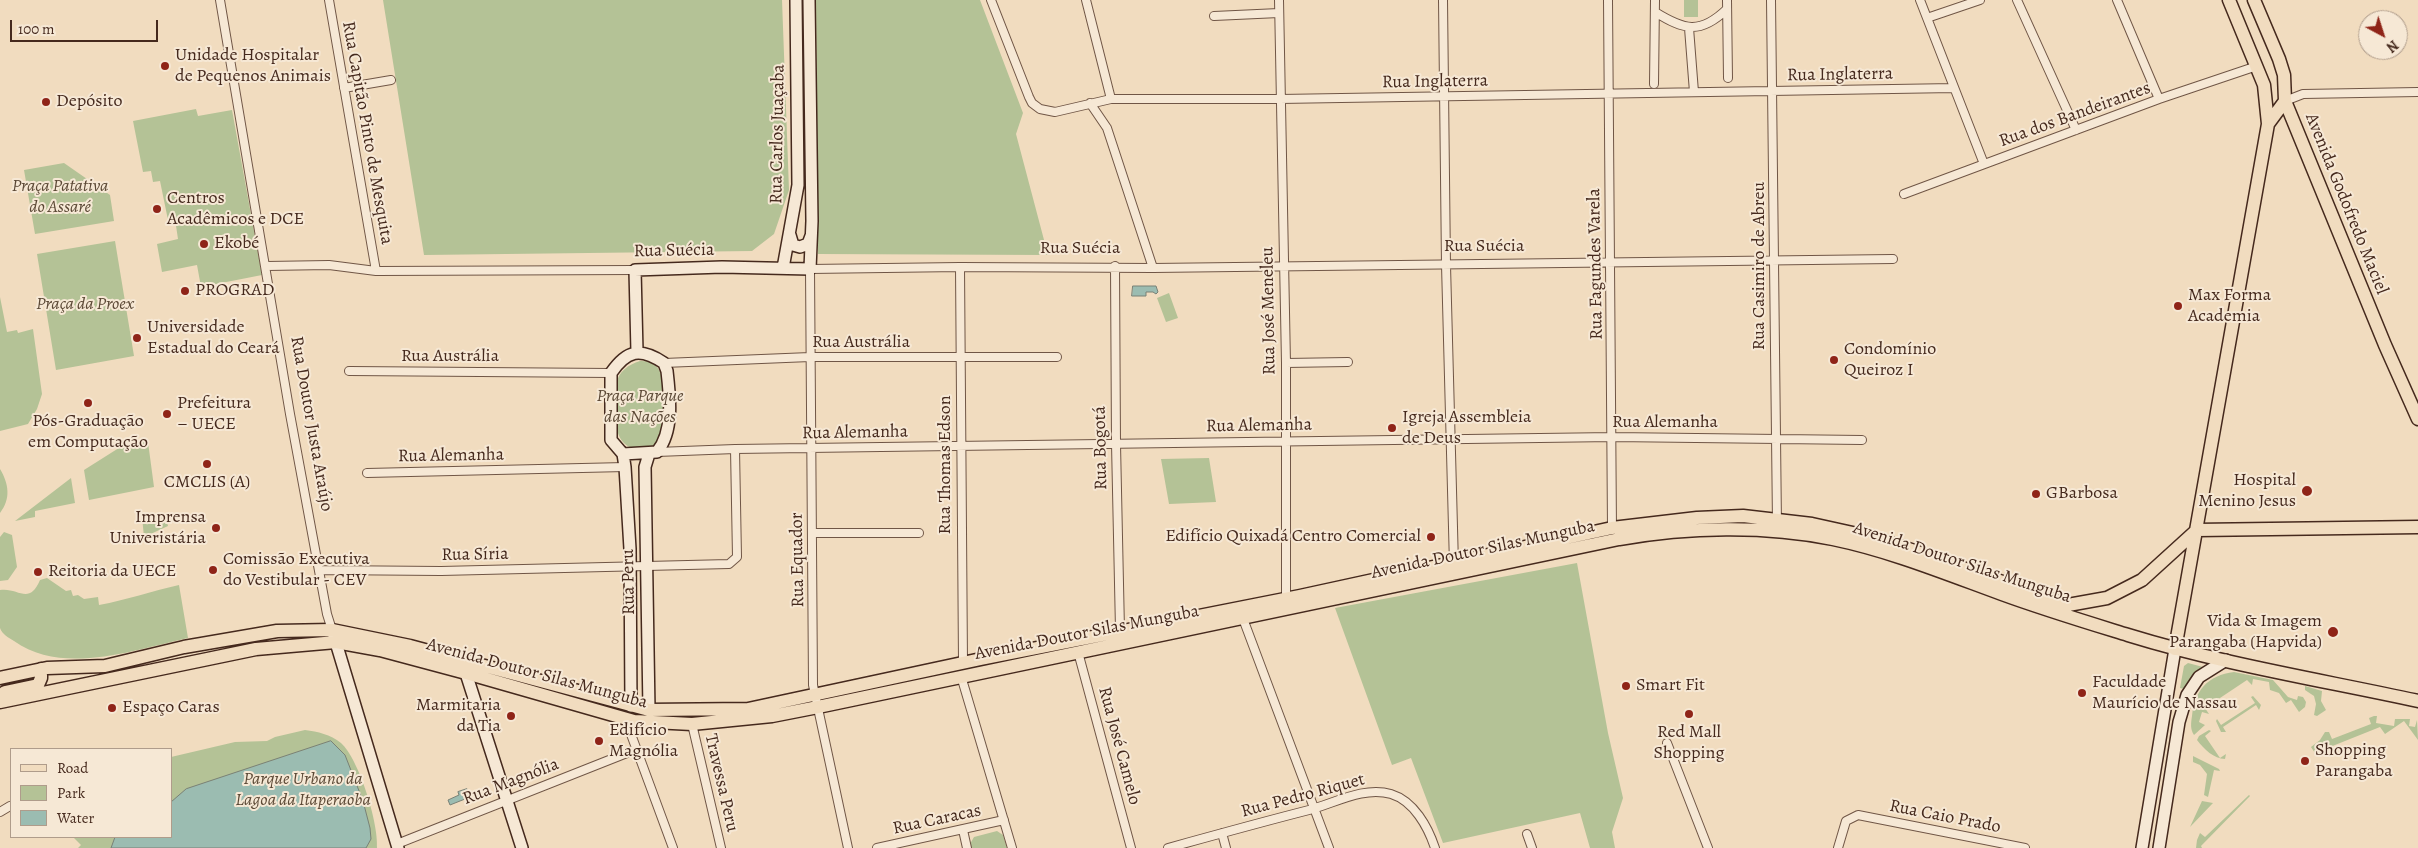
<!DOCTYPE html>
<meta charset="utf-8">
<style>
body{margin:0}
#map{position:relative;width:2418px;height:848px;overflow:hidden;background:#f1dcbf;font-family:Alegreya,serif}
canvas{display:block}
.legend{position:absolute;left:10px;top:748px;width:162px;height:90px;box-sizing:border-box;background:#f6e8d5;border:1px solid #af9c8b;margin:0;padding:6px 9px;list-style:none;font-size:15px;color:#45291d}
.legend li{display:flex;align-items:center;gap:10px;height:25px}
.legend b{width:25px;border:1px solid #af9c8b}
.north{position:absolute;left:2358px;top:10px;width:50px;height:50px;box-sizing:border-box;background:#f6e8d5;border:1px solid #af9c8b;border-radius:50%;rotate:140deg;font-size:14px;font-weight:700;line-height:20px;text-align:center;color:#45291d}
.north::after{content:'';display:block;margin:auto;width:18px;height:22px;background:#8f2418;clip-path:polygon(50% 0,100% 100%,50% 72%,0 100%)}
.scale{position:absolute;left:10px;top:20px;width:148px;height:22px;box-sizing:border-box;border:2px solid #45291d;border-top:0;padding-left:6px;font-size:15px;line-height:18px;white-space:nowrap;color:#45291d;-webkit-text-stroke:4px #f6e8d5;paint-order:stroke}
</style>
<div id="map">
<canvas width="2418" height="848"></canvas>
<ul class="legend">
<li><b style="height:6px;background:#f1dcbf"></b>Road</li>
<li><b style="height:14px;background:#b4c296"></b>Park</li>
<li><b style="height:14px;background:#9bbcb1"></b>Water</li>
</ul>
<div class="north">N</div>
<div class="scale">100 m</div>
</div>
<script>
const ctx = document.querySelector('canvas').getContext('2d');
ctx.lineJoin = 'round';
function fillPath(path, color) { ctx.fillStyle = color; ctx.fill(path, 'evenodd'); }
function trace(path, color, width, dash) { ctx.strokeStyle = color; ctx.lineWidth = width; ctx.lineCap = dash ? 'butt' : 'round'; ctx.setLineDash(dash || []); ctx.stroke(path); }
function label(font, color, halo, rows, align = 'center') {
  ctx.font = font + ' Alegreya,serif'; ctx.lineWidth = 4; ctx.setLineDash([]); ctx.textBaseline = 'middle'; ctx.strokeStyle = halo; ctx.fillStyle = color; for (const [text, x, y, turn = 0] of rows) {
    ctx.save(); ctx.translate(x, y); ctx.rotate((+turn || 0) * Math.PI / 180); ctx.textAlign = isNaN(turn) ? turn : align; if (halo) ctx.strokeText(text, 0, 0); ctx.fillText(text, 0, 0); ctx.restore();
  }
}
fillPath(new Path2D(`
 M383 0H782L789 190 774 234 752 251 424 255Z
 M816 0H980L1023 113 1016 134 1048 255 818 254Z
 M1684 0H1698V17H1684Z
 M196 109 198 116 232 110 262 275 201 287 197 265 162 272 157 244 178 239 175 219 168 220 160 181 153 182 151 171 143 172 133 121Z
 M64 163 110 195 114 221 35 234 24 170Z
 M115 241 134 356 56 370 37 254Z
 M1169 293 1178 318 1166 322 1157 298Z
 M0 297 7 332 17 330 18 333 33 329 42 394 37 409 28 424 0 431Z
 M640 361C667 360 664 389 664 408 664 420 666 432 659 442 655 448 649 449 642 449 608 450 616 407 616 384 619 371 628 365 640 361Z
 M139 442H148L154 487 89 500 84 470 122 446Z
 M1209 458 1216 502 1169 504 1161 459Z
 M0 469C9 484 11 499 0 513Z
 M71 478 75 503 35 511V517L15 521Z
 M164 513 168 526 144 537 142 517Z
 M4 532 12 535 17 567 8 580 0 581V537Z
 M1577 563 1608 733 1623 798 1612 832 1615 848H1590L1580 813 1443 843 1411 758 1392 765 1335 608Z
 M47 578 66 591 71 590 73 596 78 595 84 599 98 597 99 605C127 600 151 591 179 585L188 638C134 650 63 676 14 641 9 638 2 634 0 628 0 618 0 601 0 590 18 587 29 606 40 580Z
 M2188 663 2203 667 2184 689 2180 688 2184 666Z
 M2234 672 2273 680 2288 697 2297 700 2298 696 2303 697 2306 702 2305 707 2299 712 2291 700 2286 703 2279 693 2270 690 2269 682 2253 679 2252 685 2247 680 2205 708 2209 714 2202 712 2199 722 2205 725 2194 735C2190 729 2191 723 2192 716 2194 691 2208 675 2234 672Z
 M2305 686 2322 691 2321 701 2326 710 2317 716 2314 715 2316 704 2314 696 2305 690Z
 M2253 696 2261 705 2259 710 2256 705 2223 727 2226 732H2221L2216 721 2217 719 2221 725 2255 703 2251 697Z
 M2374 716H2377L2376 723 2394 726 2395 719H2410L2409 726 2415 727 2417 720 2418 740 2404 721 2385 734 2380 727 2315 753 2311 747 2320 740 2325 732H2329L2332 739 2371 724 2369 718Z
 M305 730C318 732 330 734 341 743 359 759 379 824 377 848H78L81 845 73 837H171V757L235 742 267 741 275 737Z
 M2209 730 2211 731 2205 736 2220 758 2226 754 2225 759C2214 759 2204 749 2197 740L2199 736Z
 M2193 756 2219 769 2220 771 2214 770 2208 797 2204 795 2207 774 2200 765 2193 762Z
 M2249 795 2250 796 2201 846 2202 848H2196L2197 840 2200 833 2205 837Z
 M2202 801 2213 803 2190 827Z
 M997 831 1003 835 1007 848H971L970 844 974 837Z`), '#b4c296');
const water = new Path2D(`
 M1133 286H1156L1158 292 1156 294 1153 292H1146V296H1132Z
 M331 741 345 755 363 801 370 828 371 839 366 848H111L115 837H171V802L186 789Z
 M467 789 470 797 450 805 448 800 459 795 458 792Z`);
fillPath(water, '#9bbcb1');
trace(water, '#798176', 1);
const street = new Path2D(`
 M220 0 290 414 327 614 332 630
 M329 0 376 271
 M991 0 1029 97 1032 103 1040 109 1055 112 1111 99H1280L1954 88
 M1086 0 1111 99
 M1279 0 1286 363V600
 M1443 0 1446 265 1454 565
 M1608 0 1612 528
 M1727 0 1728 78
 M1771 0 1777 523
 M1920 0 1984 164
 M2017 0 2076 130
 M2117 0 2159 99
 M1655 12C1684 30 1700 35 1727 9
 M1214 16 1279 13
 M1927 18 1980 0
 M1689 28 1694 92
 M1654 84 1655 0
 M344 88 391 80
 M2285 101 2303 94 2418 92
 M1090 103 1107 128 1153 268
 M1904 194 2159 99 2257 66
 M267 266 329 265 376 271 635 270
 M1115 266 1116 444 1120 630
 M960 267 963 662
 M664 363 810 357H1057
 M1286 363 1348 362
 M349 371 611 373
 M657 452 735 449 1613 437 1862 440
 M367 473 625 467
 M813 533H919
 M320 570 441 571 729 564 737 557 735 449
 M1242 616 1329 848
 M1078 652 1131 848
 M961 676 1012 848
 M625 718 673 848
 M692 724 721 848
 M1667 743 1708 848
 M0 812 10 806
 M963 830 967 848
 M1222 833 1226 848
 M1527 834 1532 848
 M397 844 637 749
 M848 848 813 685 810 269 960 267 1153 268 1893 259
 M877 848 1004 820
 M1168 848C1215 835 1262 822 1309 810 1335 803 1364 786 1391 794 1414 801 1428 827 1435 848
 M1838 848 1846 821 1858 815 2025 848`);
const secondary = new Path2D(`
 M790 235 793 245 800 247 808 244 811 236
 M783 268 798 185 796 0
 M637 352 635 270 722 267 810 269 812 221 809 0
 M623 454 657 452C674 431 670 397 667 371L664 363C640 347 627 350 611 373V440L623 454 625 467 630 549 631 706
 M649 454 645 467 649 710
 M334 636 398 848
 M464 667 522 848
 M2142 848 2175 649
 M2159 848 2179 722 2187 695 2199 677 2226 660`);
const primary = new Path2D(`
 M2229 0 2264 85 2268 124
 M2254 0 2279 59 2284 75 2285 101 2385 345 2418 419
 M2175 649 2268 124 2285 101
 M0 678 47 668 105 666 184 647 277 631 332 630 410 646 649 710 748 709 981 659 1300 596 1612 528 1697 518 1743 516 1812 524 1880 539 2068 605 2107 598 2142 580 2197 530 2418 527
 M0 696 5 692 38 685 41 678V669
 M0 702 256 649 336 642 380 650 466 673 634 721 692 724 772 716 818 707 1619 539C1688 527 1764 525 1833 539 1891 551 1947 574 2002 594 2043 609 2086 622 2128 635 2222 664 2321 680 2418 701`);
trace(street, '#705646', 10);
trace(secondary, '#45291d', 14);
trace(primary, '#45291d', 15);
trace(street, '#f6e8d5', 8);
trace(secondary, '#f6e8d5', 11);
trace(primary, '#f1dcbf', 12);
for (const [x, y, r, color] of [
 [165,66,5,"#8f2418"],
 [46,102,5,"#8f2418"],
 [157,209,5,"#8f2418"],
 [204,244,5,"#8f2418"],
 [185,291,5,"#8f2418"],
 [2178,306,5,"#8f2418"],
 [137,338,5,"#8f2418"],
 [1834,360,5,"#8f2418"],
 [88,403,5,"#8f2418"],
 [167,414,5,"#8f2418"],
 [1392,428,5,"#8f2418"],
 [207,464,5,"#8f2418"],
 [2307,491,6,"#8f2418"],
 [2036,494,5,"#8f2418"],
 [216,528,5,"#8f2418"],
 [1431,537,5,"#8f2418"],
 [213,570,5,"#8f2418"],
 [38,572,5,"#8f2418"],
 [2333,632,6,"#8f2418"],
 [1626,686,5,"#8f2418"],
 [2082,693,5,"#8f2418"],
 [112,708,5,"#8f2418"],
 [1689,714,5,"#8f2418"],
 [511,716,5,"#8f2418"],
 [599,741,5,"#8f2418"],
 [2305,761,5,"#8f2418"]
]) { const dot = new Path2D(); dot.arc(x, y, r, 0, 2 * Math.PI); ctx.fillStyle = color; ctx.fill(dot); trace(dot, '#f6e8d5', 2); }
label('18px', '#45291d', '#f6e8d5', [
 ["Unidade Hospitalar",175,56],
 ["de Pequenos Animais",175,77],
 ["Depósito",56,102],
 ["Centros",167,199],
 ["Acadêmicos e DCE",167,220],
 ["Ekobé",214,244],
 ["PROGRAD",195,291],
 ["Max Forma",2188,296],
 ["Academia",2188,317],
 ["Universidade",147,328],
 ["Estadual do Ceará",147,349],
 ["Condomínio",1844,350],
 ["Queiroz I",1844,371],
 ["Prefeitura",177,404],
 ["– UECE",177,425],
 ["Igreja Assembleia",1402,418],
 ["de Deus",1402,439],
 ["Pós-Graduação",88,422,"center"],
 ["em Computação",88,443,"center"],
 ["Hospital",2296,481,"right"],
 ["Menino Jesus",2296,502,"right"],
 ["CMCLIS (A)",207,483,"center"],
 ["GBarbosa",2046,494],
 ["Imprensa",206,518,"right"],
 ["Univeristária",206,539,"right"],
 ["Edifício Quixadá Centro Comercial",1421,537,"right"],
 ["Comissão Executiva",223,560],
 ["do Vestibular - CEV",223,581],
 ["Reitoria da UECE",48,572],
 ["Vida & Imagem",2322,622,"right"],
 ["Parangaba (Hapvida)",2322,643,"right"],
 ["Faculdade",2092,683],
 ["Maurício de Nassau",2092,704],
 ["Smart Fit",1636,686],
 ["Marmitaria",501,706,"right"],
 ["da Tia",501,727,"right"],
 ["Espaço Caras",122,708],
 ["Edifício",609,731],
 ["Magnólia",609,752],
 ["Red Mall",1689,733,"center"],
 ["Shopping",1689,754,"center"],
 ["Shopping",2315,751],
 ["Parangaba",2315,772]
], 'left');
label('18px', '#45291d', '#f6e8d5', [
 ["Rua Inglaterra",1840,75,-1],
 ["Rua Inglaterra",1435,82,-1],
 ["Rua dos Bandeirantes",2075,115,-20],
 ["Rua Capitão Pinto de Mesquita",367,133,80],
 ["Rua Carlos Juaçaba",778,134,-89],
 ["Avenida Godofredo Maciel",2346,204,68],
 ["Rua Suécia",1484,247],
 ["Rua Suécia",1080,249],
 ["Rua Suécia",674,251,-1],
 ["Rua Fagundes Varela",1596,264,-91],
 ["Rua Casimiro de Abreu",1760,266,-90],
 ["Rua José Meneleu",1269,311,-91],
 ["Rua Austrália",861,343],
 ["Rua Austrália",450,357],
 ["Rua Alemanha",1665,423],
 ["Rua Doutor Justa Araújo",311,424,80],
 ["Rua Alemanha",1259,426,-1],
 ["Rua Alemanha",855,433,-1],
 ["Rua Bogotá",1101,448,-91],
 ["Rua Alemanha",451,456,-1],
 ["Rua Thomas Edson",946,465,-90],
 ["Avenida Doutor Silas Munguba",1483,550,-12],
 ["Rua Síria",475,555,-1],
 ["Rua Equador",798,560,-91],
 ["Avenida Doutor Silas Munguba",1962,563,18],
 ["Rua Peru",629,582,-91],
 ["Avenida Doutor Silas Munguba",1087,633,-11],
 ["Avenida Doutor Silas Munguba",537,674,15],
 ["Rua José Camelo",1119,746,75],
 ["Rua Magnólia",511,782,-21],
 ["Travessa Peru",721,783,77],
 ["Rua Pedro Riquet",1303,796,-15],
 ["Rua Caio Prado",1945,817,11],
 ["Rua Caracas",937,820,-12]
]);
label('italic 18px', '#5b4835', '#f6e8d5', [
 ["Praça Patativa",60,187],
 ["do Assaré",60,208],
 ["Praça da Proex",85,305],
 ["Praça Parque",640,397],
 ["das Nações",640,418],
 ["Parque Urbano da",303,780],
 ["Lagoa da Itaperaoba",303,801]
]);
</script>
